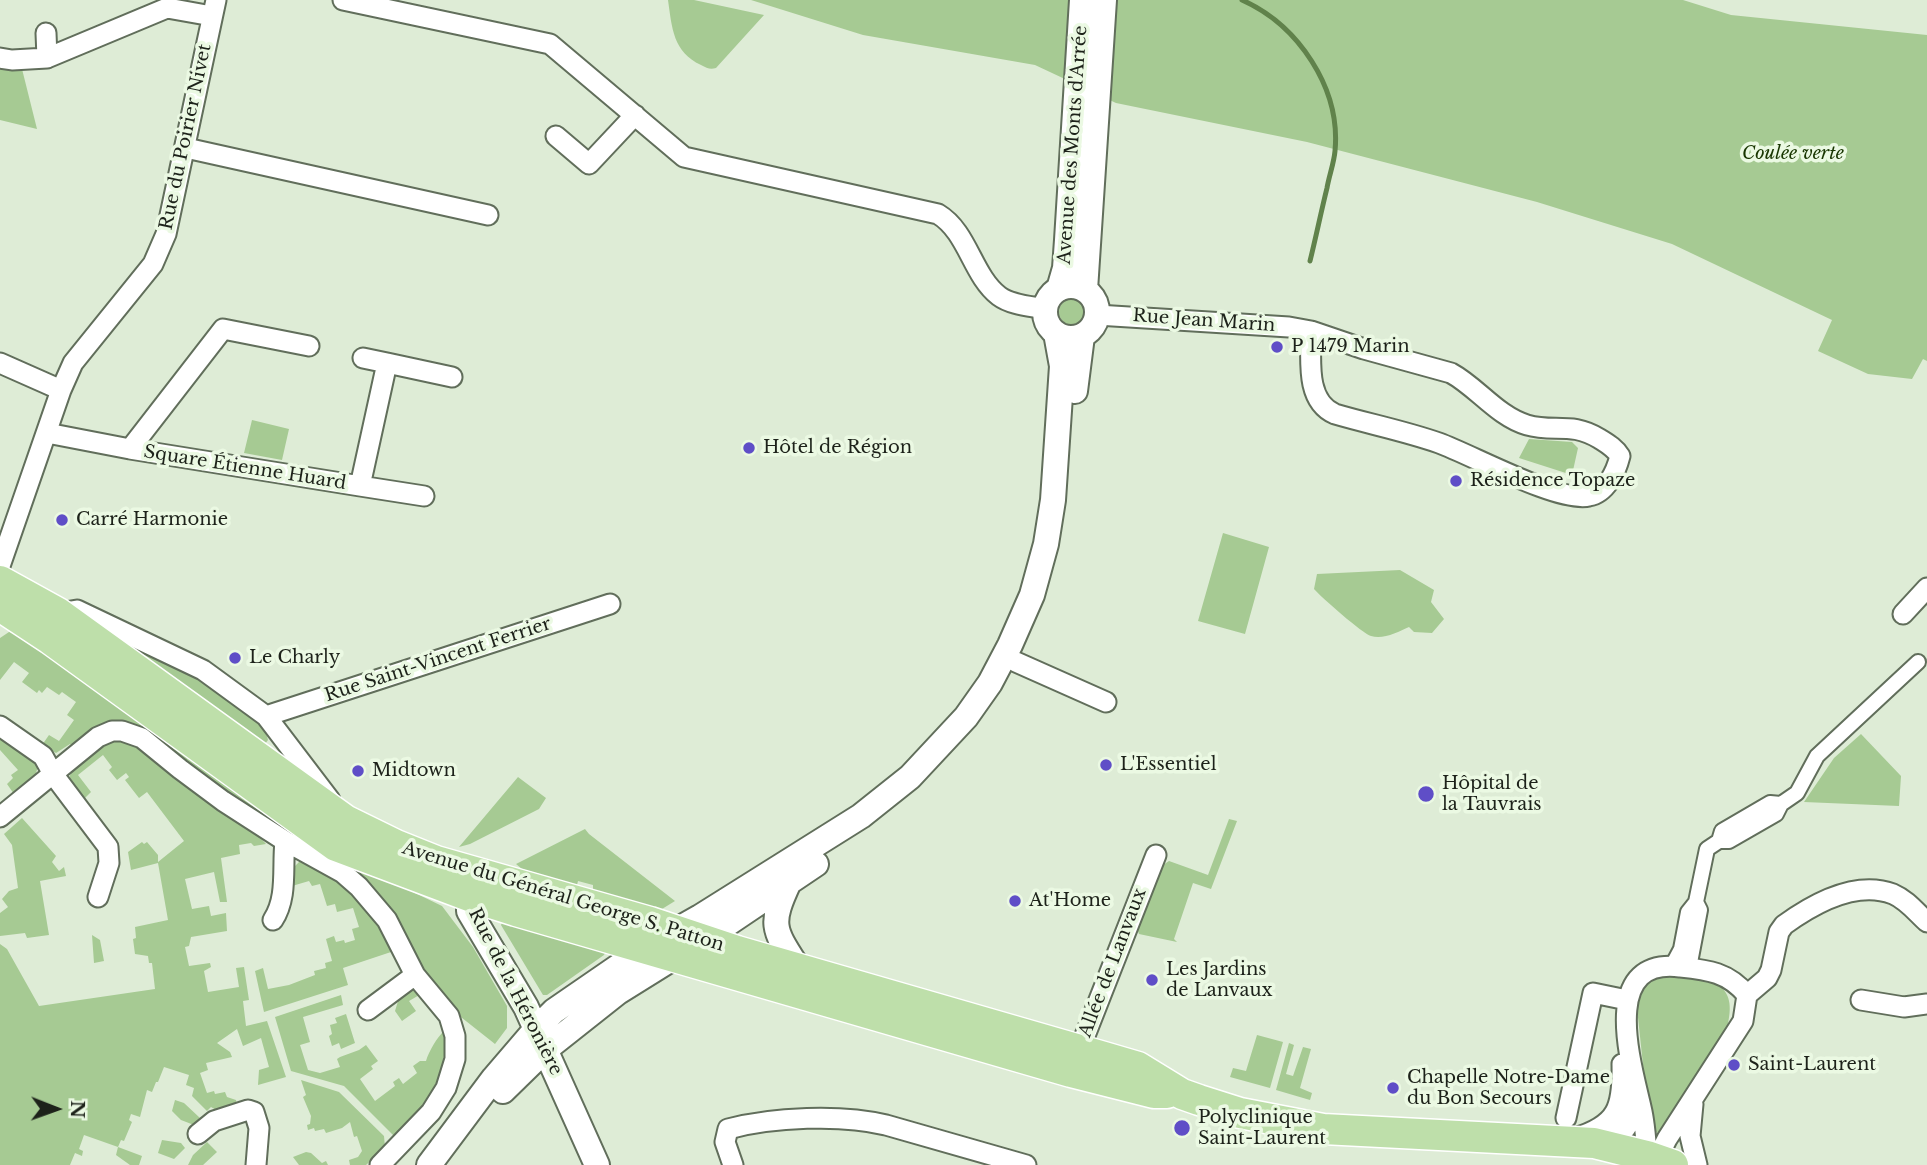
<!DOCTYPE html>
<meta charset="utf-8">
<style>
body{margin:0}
#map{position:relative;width:1927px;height:1165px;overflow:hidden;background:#deecd6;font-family:"Libre Baskerville",serif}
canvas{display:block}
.north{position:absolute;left:21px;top:1074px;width:70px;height:70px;-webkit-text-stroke:5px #ebf9e3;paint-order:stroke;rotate:91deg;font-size:19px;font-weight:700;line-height:28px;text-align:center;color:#1d221a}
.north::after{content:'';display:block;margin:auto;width:24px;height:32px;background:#1d221a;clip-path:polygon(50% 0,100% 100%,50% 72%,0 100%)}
</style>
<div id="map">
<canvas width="1927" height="1165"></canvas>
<div class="north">N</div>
</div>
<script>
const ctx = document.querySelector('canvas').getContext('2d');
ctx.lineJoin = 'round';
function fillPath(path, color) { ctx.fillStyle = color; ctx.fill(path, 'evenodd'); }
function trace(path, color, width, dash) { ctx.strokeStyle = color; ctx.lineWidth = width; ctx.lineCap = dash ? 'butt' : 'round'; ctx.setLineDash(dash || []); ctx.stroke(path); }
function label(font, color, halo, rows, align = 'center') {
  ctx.font = font + ' "Libre Baskerville",serif'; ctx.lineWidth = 7; ctx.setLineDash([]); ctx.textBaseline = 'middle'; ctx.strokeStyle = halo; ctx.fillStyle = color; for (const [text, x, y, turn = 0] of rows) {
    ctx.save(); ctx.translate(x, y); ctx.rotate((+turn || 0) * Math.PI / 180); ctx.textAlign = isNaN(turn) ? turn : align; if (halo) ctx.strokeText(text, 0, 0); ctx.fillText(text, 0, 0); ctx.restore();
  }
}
fillPath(new Path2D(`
 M668 0H694L764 15 716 68C710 70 707 68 701 65 673 52 672 28 668 0Z
 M751 0H1683L1731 15 1927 35V361L1923 359 1912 379 1868 374 1818 351 1832 320 1672 244 1537 202 1307 142 1116 103 1035 65 863 35Z
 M0 62 22 69 37 129 0 120Z
 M1059 312a13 13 0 1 1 26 0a13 13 0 1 1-26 0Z
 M252 420 289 429 282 460 244 453Z
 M1529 439 1572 442 1578 448 1572 475 1519 458Z
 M1223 533 1269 547 1245 634 1198 621Z
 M1400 570 1434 590 1431 602 1444 619 1432 633 1414 632 1409 627C1398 632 1383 640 1371 636 1363 634 1321 597 1314 589L1317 574Z
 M100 629C133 645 265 704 268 740L265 744Z
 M9 632 16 633 382 877 442 906 473 947 507 1006V1028L495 1044 452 1010 427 974 401 930 267 823 133 726 75 749 70 744 56 753 42 745 49 735 59 741 74 720 67 715 76 702 62 692 59 695 47 687 42 693 39 690 37 693 22 682 29 673 14 662 0 680V638Z
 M1861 734 1901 776 1899 806 1804 802 1834 758Z
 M0 735 35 760 38 766 35 777 14 794 7 784 13 778 11 775 18 770 0 750Z
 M120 739 142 747 191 791 255 832 266 844 254 846 251 843 239 845 240 854 221 858 227 902H220L214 872 185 879 192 909 209 906 211 916 226 913 227 931 191 937 189 946 185 947 189 966 210 963 211 967 204 971 208 992 239 987 236 968 244 967 249 1000 243 1001 246 1026 267 1021 286 1077 258 1085 259 1070 269 1067 261 1038 243 1046 237 1029 217 1043 230 1052 232 1057 206 1063 208 1070 200 1073 207 1093 214 1091 215 1094 225 1092 227 1097 236 1100 237 1108 221 1113 211 1107 207 1111 192 1096 194 1088 186 1085 189 1075 164 1067 158 1082H156L152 1092 147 1090 140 1117 131 1114 129 1120 132 1122 124 1141 121 1140 118 1147 142 1156 139 1165H130L116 1155 118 1147 84 1135 79 1149 83 1151 82 1156 75 1153 70 1165H0V944L7 949 39 1006 155 989 152 963H149L148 956 135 954 133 939 136 938 135 927 168 920 158 863 131 870 128 852 142 842 144 844 147 842 158 855V862L184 841 147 792 139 798 125 780 129 777 126 773 117 780 109 770 112 767 103 755 78 775 91 792 83 800 69 778C75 760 102 743 120 739Z
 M518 777 546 798 539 809 470 844 459 847Z
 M22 818 56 856 52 862 59 871 64 867 66 876 40 881 49 935 27 938 25 933 0 936V913L8 907 2 899 9 891 18 888 12 845 4 834Z
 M1229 819 1237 821 1211 889 1193 883 1174 939 1177 942 1139 934 1137 929 1140 922 1163 865 1169 861 1208 875Z
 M585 829 589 834 675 901 662 909 593 890V885L578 881 577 885 522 869 516 864Z
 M303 861C345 879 373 911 394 951L343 968 348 985 264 1012 255 971 263 968 268 989 289 985 315 975 314 971 326 968 325 963 332 961 326 939 334 936 336 942 344 940 345 943 355 940 352 929 359 927 353 908 337 912 335 904 327 906 320 884 312 886 309 881 292 886V869L299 862Z
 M503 920 606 951 604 955 547 995H543L501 925Z
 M92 935 100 940 104 961 94 963Z
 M1675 975C1708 980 1738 980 1728 1024L1663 1134 1650 1131 1637 1008 1639 993 1652 977Z
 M408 990H414L421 994 409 1001 416 1011 402 1021 395 1011 399 998Z
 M341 995 343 1005 303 1017 310 1042 300 1045 308 1070 320 1073 340 1067 337 1059 340 1057 359 1050 366 1045 378 1061 371 1066 373 1069 360 1079 375 1101 395 1086 393 1082 399 1078 403 1084 417 1073 413 1066 420 1061H426C429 1051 437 1037 445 1030 448 1079 426 1103 395 1137L344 1086 291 1071 275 1017Z
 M346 1014 355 1043 341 1049 339 1043 332 1046 329 1036 332 1034 330 1025 337 1023 335 1018Z
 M1257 1035 1283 1042 1270 1088 1230 1077 1233 1068 1246 1071Z
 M1289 1043 1294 1045 1286 1074 1293 1076 1303 1047 1311 1049 1300 1088 1312 1093 1310 1100 1276 1090Z
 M301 1080 339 1092 384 1136 385 1147 366 1165H350L349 1160 358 1157 362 1151 357 1136 354 1137 350 1122 342 1128 326 1133 324 1129 315 1131 314 1128 308 1130 307 1125 310 1124 311 1116 303 1097 306 1095Z
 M175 1100 184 1103 200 1118 194 1125 181 1120 172 1111Z
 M162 1140 181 1143 185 1148 174 1159 158 1153Z
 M207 1142 217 1152 203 1165H188L193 1155Z
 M306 1152 311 1153 322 1163 326 1161 328 1165H299L293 1157Z`), '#a6ca93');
trace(new Path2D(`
 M1242 0C1298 25 1341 88 1335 151 1334 163 1329 176 1327 188 1321 212 1316 237 1310 261`), '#60824b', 5);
const pedestrian = new Path2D(`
 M1719 841 1722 831 1770 803 1781 804 1797 793 1817 756 1918 662
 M1672 966 1681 949 1688 912 1696 902
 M1689 968 1700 910 1696 902 1707 849 1719 841H1729L1776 814 1781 804`);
const minor = new Path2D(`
 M343 0 550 44 684 157 938 214C968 232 972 275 999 296 1011 305 1030 306 1045 309
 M46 33 47 58
 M0 58 12 60 47 58 167 8 212 16
 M556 136 589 164 635 115
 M186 148 488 215
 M1097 315 1289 327 1311 331 1364 349 1451 373C1477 387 1497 416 1527 425 1554 433 1571 421 1600 439 1608 444 1615 448 1620 456 1616 472 1606 493 1589 496 1559 503 1472 455 1439 443 1405 431 1369 424 1335 414 1305 401 1311 359 1311 331
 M363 358 387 363
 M0 363 61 390
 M47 433 130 449 360 486 387 363 452 377
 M130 449 223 329 309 346
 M360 486 424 496
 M0 566 61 390 73 363 153 264 166 234 216 0
 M59 613 77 610 203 670 266 716 330 800
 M1903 614 1927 588
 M1016 662 1106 702
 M266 716 610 604
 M0 726 43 756 53 774 108 847 109 863 98 897
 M0 817 98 737 112 731H122L142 738 180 769 223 801 285 841 343 873 359 887 387 920 415 975 449 1016 455 1036V1059L446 1088 431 1112 380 1165
 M273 920C288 897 282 868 285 841
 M1861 1000 1904 1007 1927 1004
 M368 1010 415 975
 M1075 1061 1156 855
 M1693 1104 1690 1136 1697 1165
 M1566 1118 1593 993 1627 1000
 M198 1134 214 1121 248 1110 254 1112 259 1128 256 1165
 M1575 1138C1618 1125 1623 1107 1622 1064
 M1599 1142C1629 1133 1629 1128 1634 1097
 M1647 1156C1646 1140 1645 1123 1641 1107 1631 1063 1599 957 1680 967 1708 970 1728 972 1747 995
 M1657 1159 1667 1139 1743 1021 1747 995 1767 978 1771 970 1779 932 1784 925C1813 904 1856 880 1893 894 1907 900 1916 912 1927 922
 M733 1165 725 1142 728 1129C772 1117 842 1114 886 1125L1026 1165`);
const tertiary = new Path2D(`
 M1045 312a26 26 0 1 1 52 0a26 26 0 1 1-52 0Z
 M1059 289 1065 268 1067 240 1082 0
 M1085 290 1104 0
 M1075 391 1082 336
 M789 882C769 925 773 929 798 968
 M469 896V911L526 1007 597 1165
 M503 1091 546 1049 618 992 724 926 816 864
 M429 1165 494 1078 536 1029 554 1011 647 947 700 917 861 816 910 777 966 717 990 683 1010 645 1032 595 1046 544 1053 500 1062 366 1056 333`);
const primary = new Path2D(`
 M0 581 58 613 345 820 396 845 436 861 650 922 737 951 1104 1057 1138 1067 1182 1094 1199 1100 1240 1113 1323 1129 1594 1143 1647 1156 1673 1165
 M0 606 50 639 336 846 469 896 516 911 1071 1072 1154 1093H1167`);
trace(pedestrian, '#616e5b', 18);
trace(minor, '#616e5b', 23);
trace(tertiary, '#616e5b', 28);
trace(primary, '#fff', 33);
trace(pedestrian, '#fff', 14);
trace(minor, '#fff', 19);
trace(tertiary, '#fff', 24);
trace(primary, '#bedfaa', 30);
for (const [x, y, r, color] of [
 [1277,347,7,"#5f4ec7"],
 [749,448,7,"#5f4ec7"],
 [1456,481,7,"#5f4ec7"],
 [62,520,7,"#5f4ec7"],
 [235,658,7,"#5f4ec7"],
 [1106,765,7,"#5f4ec7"],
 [358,771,7,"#5f4ec7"],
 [1426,794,9,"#5f4ec7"],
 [1015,901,7,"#5f4ec7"],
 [1152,980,7,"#5f4ec7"],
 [1734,1065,7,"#5f4ec7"],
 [1393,1088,7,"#5f4ec7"],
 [1182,1128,9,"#5f4ec7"]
]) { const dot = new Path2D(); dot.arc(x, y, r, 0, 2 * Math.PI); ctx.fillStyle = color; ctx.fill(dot); trace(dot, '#ebf9e3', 2.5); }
label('18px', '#1d221a', '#ebf9e3', [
 ["Rue du Poirier Nivet",186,137,-78],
 ["Avenue des Monts d'Arrée",1073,145,-86],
 ["Rue Jean Marin",1204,321,4],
 ["Square Étienne Huard",245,468,9],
 ["Rue Saint-Vincent Ferrier",438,660,-18],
 ["Avenue du Général George S. Patton",563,897,17],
 ["Allée de Lanvaux",1113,963,-69],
 ["Rue de la Héronière",515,992,63]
]);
label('italic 18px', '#183600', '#ebf9e3', [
 ["Coulée verte",1793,154]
]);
label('18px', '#1d221a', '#ebf9e3', [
 ["P 1479 Marin",1291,347],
 ["Hôtel de Région",763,448],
 ["Résidence Topaze",1470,481],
 ["Carré Harmonie",76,520],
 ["Le Charly",249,658],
 ["L'Essentiel",1120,765],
 ["Midtown",372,771],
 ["Hôpital de",1442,784],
 ["la Tauvrais",1442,805],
 ["At'Home",1029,901],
 ["Les Jardins",1166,970],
 ["de Lanvaux",1166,991],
 ["Saint-Laurent",1748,1065],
 ["Chapelle Notre-Dame",1407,1078],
 ["du Bon Secours",1407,1099],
 ["Polyclinique",1198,1118],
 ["Saint-Laurent",1198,1139]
], 'left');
</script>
